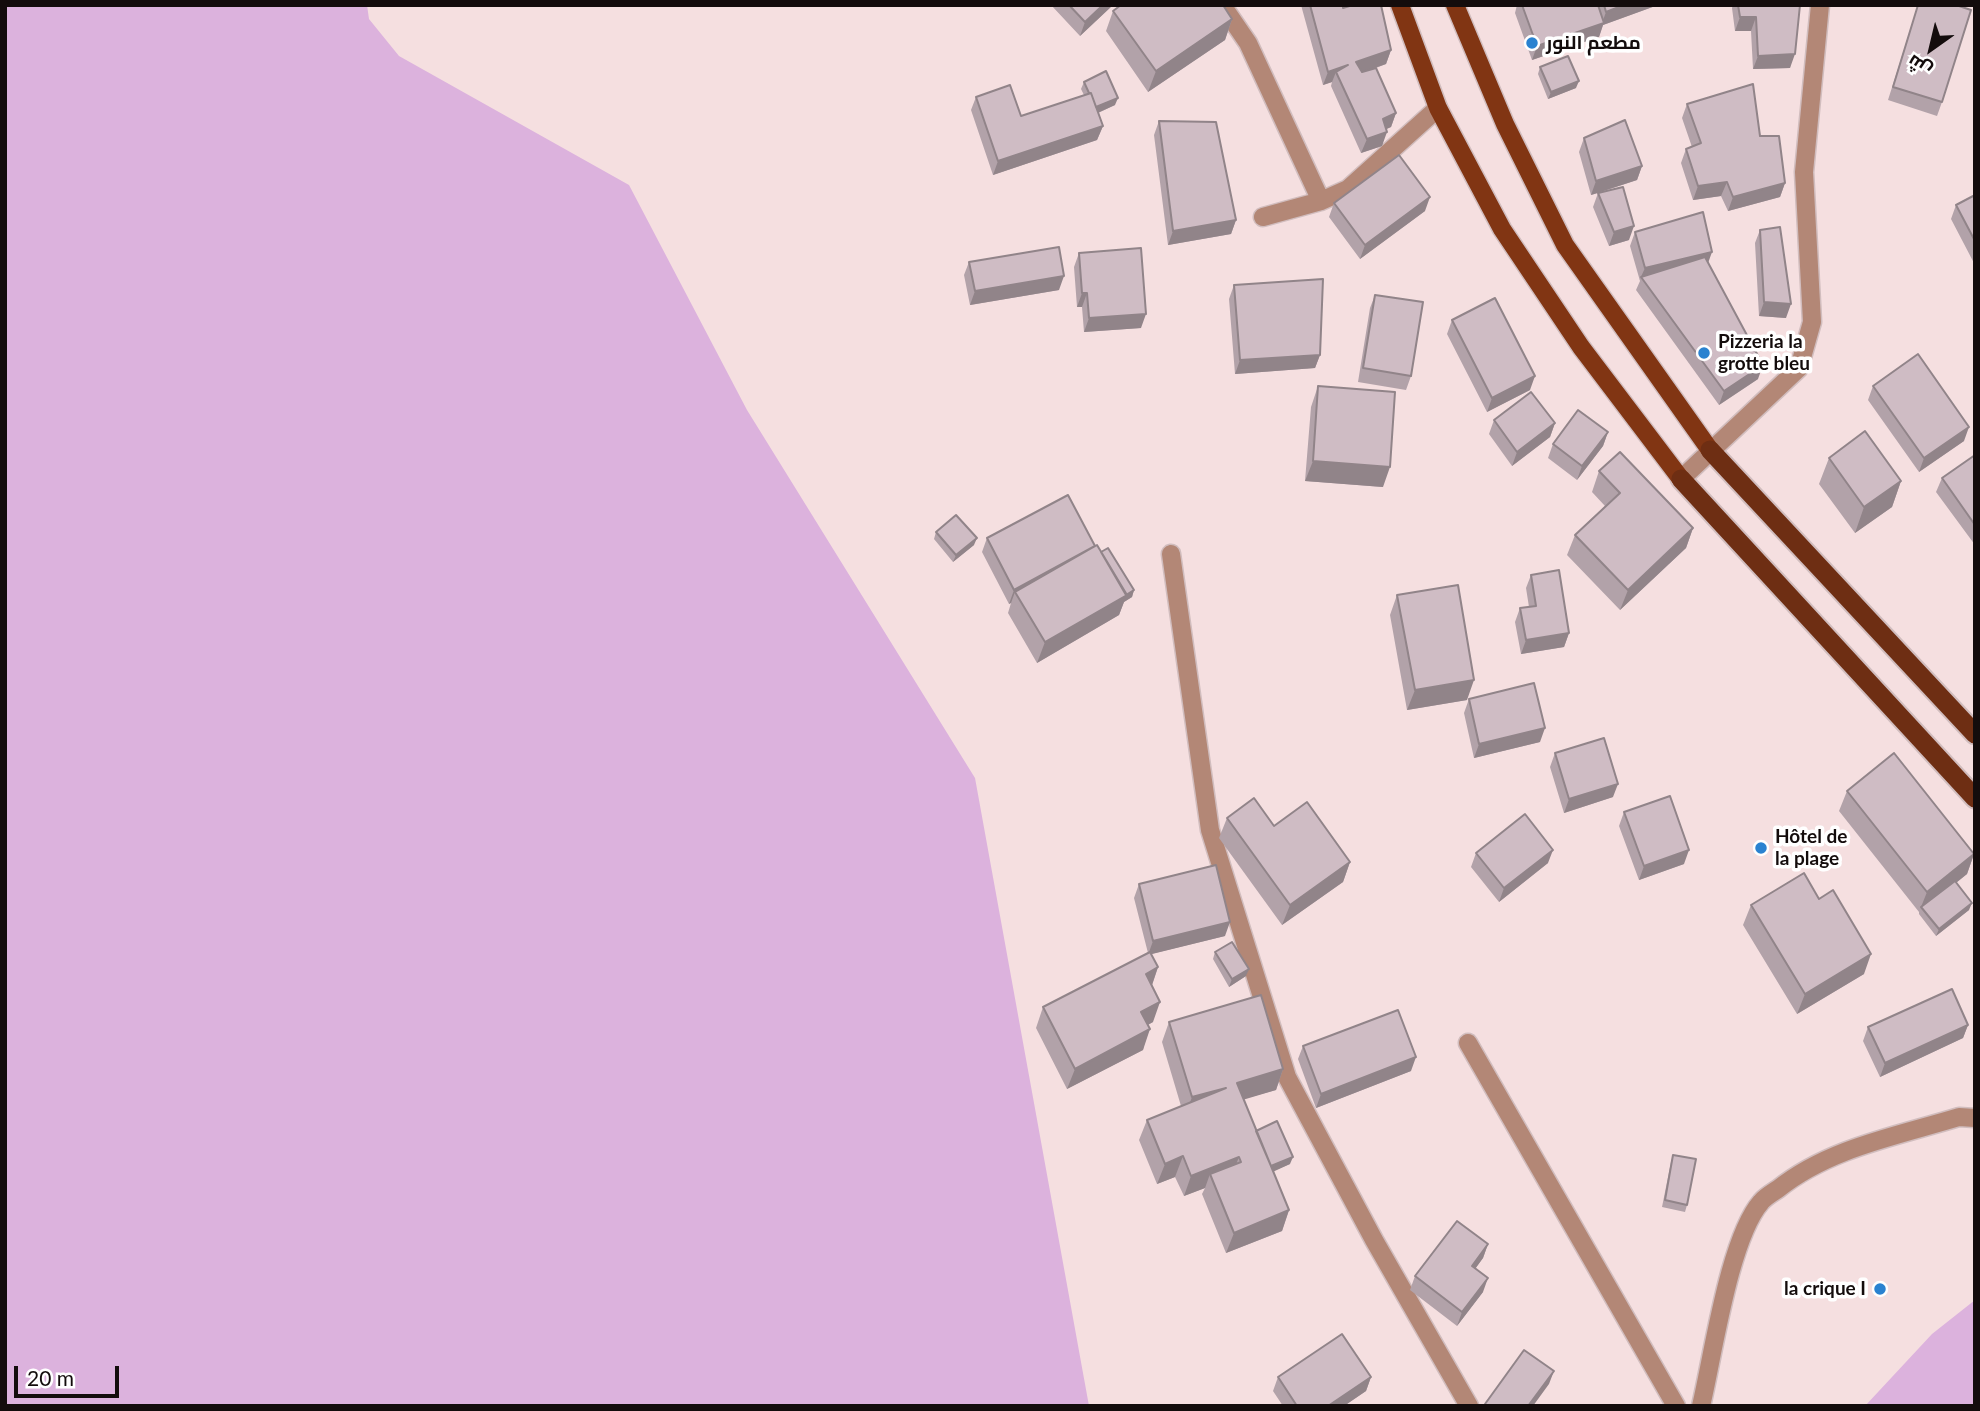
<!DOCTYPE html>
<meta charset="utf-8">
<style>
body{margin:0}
#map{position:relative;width:1980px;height:1411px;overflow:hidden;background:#f5dfe0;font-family:Lato,Cairo,sans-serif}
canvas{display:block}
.frame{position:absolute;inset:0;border:7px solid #130c0c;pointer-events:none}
.north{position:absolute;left:1896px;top:14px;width:70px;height:70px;-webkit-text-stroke:5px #fff;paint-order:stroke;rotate:214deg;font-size:19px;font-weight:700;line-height:28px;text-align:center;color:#130c0c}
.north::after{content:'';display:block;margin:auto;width:24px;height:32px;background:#130c0c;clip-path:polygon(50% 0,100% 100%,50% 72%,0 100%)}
.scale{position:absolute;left:14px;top:1366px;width:105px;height:32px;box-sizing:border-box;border:4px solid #130c0c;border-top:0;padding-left:9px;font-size:21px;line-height:24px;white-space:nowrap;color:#130c0c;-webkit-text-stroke:5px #fff;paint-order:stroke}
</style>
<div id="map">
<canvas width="1980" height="1411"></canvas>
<div class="frame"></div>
<div class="north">ش</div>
<div class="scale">20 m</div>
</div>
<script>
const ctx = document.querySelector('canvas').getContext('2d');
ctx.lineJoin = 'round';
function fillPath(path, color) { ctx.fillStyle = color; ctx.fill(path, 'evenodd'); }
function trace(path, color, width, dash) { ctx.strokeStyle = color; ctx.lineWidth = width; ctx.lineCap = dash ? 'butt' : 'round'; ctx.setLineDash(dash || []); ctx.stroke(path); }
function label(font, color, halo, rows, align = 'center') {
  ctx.font = font + ' Lato,Cairo,sans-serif'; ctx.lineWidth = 7; ctx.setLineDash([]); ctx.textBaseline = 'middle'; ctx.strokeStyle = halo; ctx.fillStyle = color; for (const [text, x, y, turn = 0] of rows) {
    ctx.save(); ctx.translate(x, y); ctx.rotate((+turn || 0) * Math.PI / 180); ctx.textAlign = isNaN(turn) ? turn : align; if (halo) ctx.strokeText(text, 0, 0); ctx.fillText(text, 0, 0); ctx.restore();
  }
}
fillPath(new Path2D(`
 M5 5H367L369 19 399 56 629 185 747 410 975 778 1089 1406H5Z
 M1975 1300V1406H1865L1932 1334Z`), '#dcb2dd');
const minor = new Path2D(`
 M1222 5 1248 43 1321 201
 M1263 217 1321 201 1348 189 1438 108
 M1681 479 1799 368 1812 322 1804 172 1820 5
 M1171 554 1210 830 1287 1077 1374 1240 1469 1406
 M1468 1043 1676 1406
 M1701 1406C1713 1356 1729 1239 1761 1202 1765 1197 1772 1193 1778 1189 1829 1148 1897 1136 1959 1117L1975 1118`);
const primary = new Path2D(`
 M1400 5 1438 108 1502 229 1581 347 1681 479
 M1455 5 1505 124 1565 245 1710 450`);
const trunk = new Path2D(`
 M1710 450 1975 734
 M1681 479 1975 798`);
trace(minor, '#d1bdbe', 21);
trace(primary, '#d1bdbe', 21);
trace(trunk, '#d1bdbe', 23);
trace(minor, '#b38776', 18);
trace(primary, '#813513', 18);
trace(trunk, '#6e2e13', 19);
fillPath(new Path2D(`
 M1051 5H1113L1080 36Z
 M1301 5H1343V8L1349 5H1381L1391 50 1386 64 1376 68 1396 113 1391 127 1386 129 1382 146 1361 153 1331 86 1332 82 1323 85Z
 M1517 5H1658L1603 25 1599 37 1532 60 1515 13Z
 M1733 5H1800L1790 68 1753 69 1751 31H1735L1732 8Z
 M1918 5 1942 102 1937 116 1888 100Z
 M1113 11 1232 19 1225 40 1148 92 1106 31Z
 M1540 67 1576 88 1548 99 1538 74Z
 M1084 82 1115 105 1098 113 1103 126 1097 140 993 175 971 110 976 97 1021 116 1084 95 1081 89Z
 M1687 104 1760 136 1785 183 1780 197 1728 211 1721 196 1693 200 1681 163 1686 149 1692 147 1682 118Z
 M1159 121 1236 220 1231 234 1168 245 1154 135Z
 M1584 138 1642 166 1637 180 1598 193 1629 240 1609 246 1593 207 1598 193 1591 195 1579 152Z
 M1975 195V265L1951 219 1956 205Z
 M1334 203 1425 211 1360 259 1329 217Z
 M1760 230 1786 318 1759 316 1755 243Z
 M1635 232 1708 263 1758 379 1719 405 1636 290 1640 281 1630 246Z
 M1079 253 1141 328 1084 332 1082 307H1077L1074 267Z
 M969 262 1059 290 970 305 964 275Z
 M1234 285 1320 355 1315 368 1235 374 1229 299Z
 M1375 295 1411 376 1406 390 1358 382 1370 308Z
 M1452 320 1530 390 1487 412 1447 334Z
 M1318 386 1383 487 1305 481 1311 407Z
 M1873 386 1964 441 1919 472 1868 400Z
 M1494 420 1555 423 1550 437 1512 466 1489 434Z
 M1608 432 1603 446 1577 480 1548 458 1553 444Z
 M1975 455V545L1936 492 1942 478Z
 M1829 458 1901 481 1892 507 1855 533 1819 484Z
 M1599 471 1693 528 1686 548 1620 610 1567 555 1575 535 1605 506 1592 492Z
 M936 532 974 545 953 562 934 539Z
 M987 538 1095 546 1134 590 1132 597 1124 602 1119 615 1037 663 1008 613 1011 603 1009 604 982 552Z
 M1531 575 1569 633 1564 647 1521 654 1515 622 1520 608 1529 607 1526 588Z
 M1397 595 1467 700 1407 710 1390 615Z
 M1469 699 1540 742 1474 758 1464 713Z
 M1555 753 1613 797 1564 813 1550 767Z
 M1847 791 1974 854 1967 874 1956 883 1969 910 1936 936 1919 914V912L1839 811Z
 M1624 812 1684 864 1639 880 1619 826Z
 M1227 818 1274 826 1350 862 1343 882 1282 925 1219 838Z
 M1476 853 1548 863 1499 902 1471 867Z
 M1139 884 1225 936 1151 954 1158 967 1152 985 1153 1022 1148 1025 1143 1050 1067 1089 1036 1028 1043 1007 1148 953 1134 898Z
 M1751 905 1864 974 1797 1014 1743 925Z
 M1215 952 1246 976 1229 987 1213 959Z
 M1169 1022 1283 1069 1276 1090 1243 1099 1256 1131 1290 1164 1273 1171 1289 1210 1282 1231 1226 1253 1202 1194 1205 1188 1184 1196 1175 1177 1157 1184 1139 1140 1147 1120 1181 1106 1162 1042Z
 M1968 1025 1963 1038 1880 1077 1863 1041 1868 1027Z
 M1303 1046 1411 1071 1316 1108 1298 1059Z
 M1673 1155 1687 1205 1685 1212 1662 1207 1671 1162Z
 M1488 1244 1483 1258 1475 1269 1483 1292 1457 1326 1410 1290 1415 1276Z
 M1278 1377H1371L1366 1391 1344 1406H1283L1273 1391Z`), '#b2a2a9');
fillPath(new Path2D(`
 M1103 5H1113L1080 36 1085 22Z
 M1624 5H1658L1603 25 1599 37 1532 60 1537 46 1602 23 1606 12Z
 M1740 17H1756L1751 31H1735Z
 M1232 19 1225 40 1148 92 1156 71Z
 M1391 50 1386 64 1351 76 1356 62Z
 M1795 54 1790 68 1753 69 1758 56Z
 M1348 65 1336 72 1332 82 1323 85 1328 72Z
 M1579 81 1576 88 1548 99 1551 92Z
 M1118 98 1115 105 1093 115 1095 108Z
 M1396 113 1391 127 1378 133 1383 119Z
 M1103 126 1097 140 993 175 998 161Z
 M1387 132 1382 146 1361 153 1367 139Z
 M1642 166 1637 180 1591 195 1596 181Z
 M1727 182 1721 196 1693 200 1698 186Z
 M1785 183 1780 197 1728 211 1733 197Z
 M1430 197 1425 211 1360 259 1365 245Z
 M1236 220 1231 234 1168 245 1173 231Z
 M1634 226 1629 240 1609 246 1614 232Z
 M1712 252 1707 266 1641 277 1639 281 1645 268Z
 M1064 276 1059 290 970 305 975 291Z
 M1082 293H1087L1082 307H1077Z
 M1764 302 1791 304 1786 318 1759 316Z
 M1146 314 1141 328 1084 332 1089 318Z
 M1320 355 1315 368 1235 374 1240 360Z
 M1763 365 1758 379 1719 405 1724 391Z
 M1535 376 1530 390 1487 412 1492 398Z
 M1555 423 1550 437 1512 466 1517 452Z
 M1969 427 1964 441 1919 472 1924 458Z
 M1608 432 1603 446 1577 480 1582 466Z
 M1313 461 1390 467 1383 487 1305 481Z
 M1901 481 1892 507 1855 533 1864 507Z
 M1693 528 1686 548 1620 610 1628 590Z
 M977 538 974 545 953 562 956 555Z
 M1095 547 1015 592 1011 603 1009 604 1014 590Z
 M1134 590 1132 597 1124 602 1119 615 1037 663 1045 642Z
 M1569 633 1564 647 1521 654 1526 640Z
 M1474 680 1467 700 1407 710 1415 690Z
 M1545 728 1540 742 1474 758 1479 744Z
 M1618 784 1613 797 1564 813 1569 799Z
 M1553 850 1548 863 1499 902 1504 888Z
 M1689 850 1684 864 1639 880 1644 866Z
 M1974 854 1967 874 1923 909 1921 907 1919 912 1927 892Z
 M1350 862 1343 882 1282 925 1290 905Z
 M1972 903 1969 910 1936 936 1939 929Z
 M1230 922 1225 936 1148 955 1153 941Z
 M1871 954 1864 974 1797 1014 1805 994Z
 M1158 967 1151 988 1146 974Z
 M1249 969 1246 976 1229 987 1232 979Z
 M1160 1002 1153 1022 1134 1032 1141 1012Z
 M1968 1025 1963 1038 1880 1077 1885 1063Z
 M1150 1029 1143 1050 1067 1089 1075 1069Z
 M1416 1057 1411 1071 1316 1108 1321 1094Z
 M1283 1069 1276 1090 1229 1104 1237 1083Z
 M1226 1088 1185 1117 1192 1097Z
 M1183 1156 1175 1177 1157 1184 1165 1164Z
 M1239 1157 1231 1177 1210 1174 1205 1188 1184 1196 1191 1176Z
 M1293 1157 1290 1164 1266 1175 1268 1168Z
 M1289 1210 1282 1231 1226 1253 1234 1233Z
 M1488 1244 1483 1258 1467 1280 1472 1266Z
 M1488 1278 1483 1292 1457 1326 1462 1312Z
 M1554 1371 1549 1384 1533 1406H1528Z
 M1371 1377 1366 1391 1344 1406H1328Z`), '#918489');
const building = new Path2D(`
 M1069 5H1103L1085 22Z
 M1121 5H1223L1232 19 1156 71 1113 11Z
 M1310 5H1343V8L1353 5H1381L1391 50 1356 62 1362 72 1376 68 1396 113 1383 119 1387 132 1367 139 1336 72 1348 65 1328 72Z
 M1522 5H1598L1604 23 1537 46Z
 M1604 5H1624L1606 12Z
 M1738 5H1800L1795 54 1758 56 1756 17H1740Z
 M1918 5H1956L1971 10 1942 102 1893 87Z
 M1568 56 1579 81 1551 92 1540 67Z
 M1106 71 1118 98 1096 107 1091 93H1089L1084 82Z
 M1753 84 1760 136H1779L1785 183 1733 197 1727 182 1698 186 1686 149 1701 143 1687 104Z
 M1010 85 1021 116 1091 93 1103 126 998 161 976 97Z
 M1625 120 1642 166 1596 181 1584 138Z
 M1159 121 1216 122 1236 220 1173 231Z
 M1399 155 1430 197 1365 245 1334 203Z
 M1623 187 1634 226 1614 232 1598 193Z
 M1975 195V241L1956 205Z
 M1703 212 1712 252 1645 268 1635 232Z
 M1780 227 1791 304 1764 302 1760 230Z
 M1059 247 1064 276 975 291 969 262Z
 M1141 248 1146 314 1089 318 1087 293H1082L1079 253Z
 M1705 257 1763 365 1724 391 1641 277Z
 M1323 279 1320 355 1240 360 1234 285Z
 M1375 295 1423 302 1411 376 1363 368Z
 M1495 298 1535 376 1492 398 1452 320Z
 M1918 354 1969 427 1924 458 1873 386Z
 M1318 386 1395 392 1390 467 1313 461Z
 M1531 392 1555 423 1517 452 1494 420Z
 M1578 410 1608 432 1582 466 1553 444Z
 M1865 431 1901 481 1864 507 1829 458Z
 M1620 452 1693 528 1628 590 1575 535 1620 493 1599 471Z
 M1975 455V525L1942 478Z
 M1068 495 1095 546 1014 590 987 538Z
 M956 515 977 538 956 555 936 532Z
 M1097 545 1127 595 1045 642 1015 592Z
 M1108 548 1134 590 1126 595 1101 552Z
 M1559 570 1569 633 1526 640 1520 608 1536 606 1531 575Z
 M1458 585 1474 680 1415 690 1397 595Z
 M1534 683 1545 728 1479 744 1469 699Z
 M1604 738 1618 784 1569 799 1555 753Z
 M1894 753 1974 854 1927 892 1847 791Z
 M1670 796 1689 850 1644 866 1624 812Z
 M1254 798 1274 826 1307 802 1350 862 1290 905 1227 818Z
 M1525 814 1553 850 1504 888 1476 853Z
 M1216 865 1230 922 1153 941 1139 884Z
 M1804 873 1819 899 1833 890 1871 954 1805 994 1751 905Z
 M1955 881 1972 903 1939 929 1921 907Z
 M1232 942 1249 969 1232 979 1215 952Z
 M1150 952 1158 967 1146 974 1160 1002 1141 1012 1150 1029 1075 1069 1043 1007Z
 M1952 989 1968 1025 1885 1063 1868 1027Z
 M1261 995 1283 1069 1237 1083 1289 1210 1234 1233 1210 1174 1241 1162 1239 1157 1191 1176 1183 1156 1165 1164 1147 1120 1226 1088 1192 1097 1169 1022Z
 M1398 1010 1416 1057 1321 1094 1303 1046Z
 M1277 1121 1293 1157 1271 1166 1256 1131Z
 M1673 1155 1696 1159 1687 1205 1665 1200Z
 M1457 1221 1488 1244 1472 1266 1488 1278 1462 1312 1415 1276Z
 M1342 1334 1371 1377 1328 1406H1297L1278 1377Z
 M1524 1350 1554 1371 1528 1406H1488L1485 1404Z`);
fillPath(building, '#cfbcc4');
trace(building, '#918489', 2);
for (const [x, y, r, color] of [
 [1532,43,7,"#2a82d0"],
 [1704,353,7,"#2a82d0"],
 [1761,848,7,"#2a82d0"],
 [1880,1289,7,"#2a82d0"]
]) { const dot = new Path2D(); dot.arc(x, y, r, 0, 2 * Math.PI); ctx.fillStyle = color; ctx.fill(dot); trace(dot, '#fff', 2.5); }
label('bold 19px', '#130c0c', '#fff', [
 ["مطعم النور",1546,43],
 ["Pizzeria la",1718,342],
 ["grotte bleu",1718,364],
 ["Hôtel de",1775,837],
 ["la plage",1775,859],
 ["la crique I",1866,1289,"right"]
], 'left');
</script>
